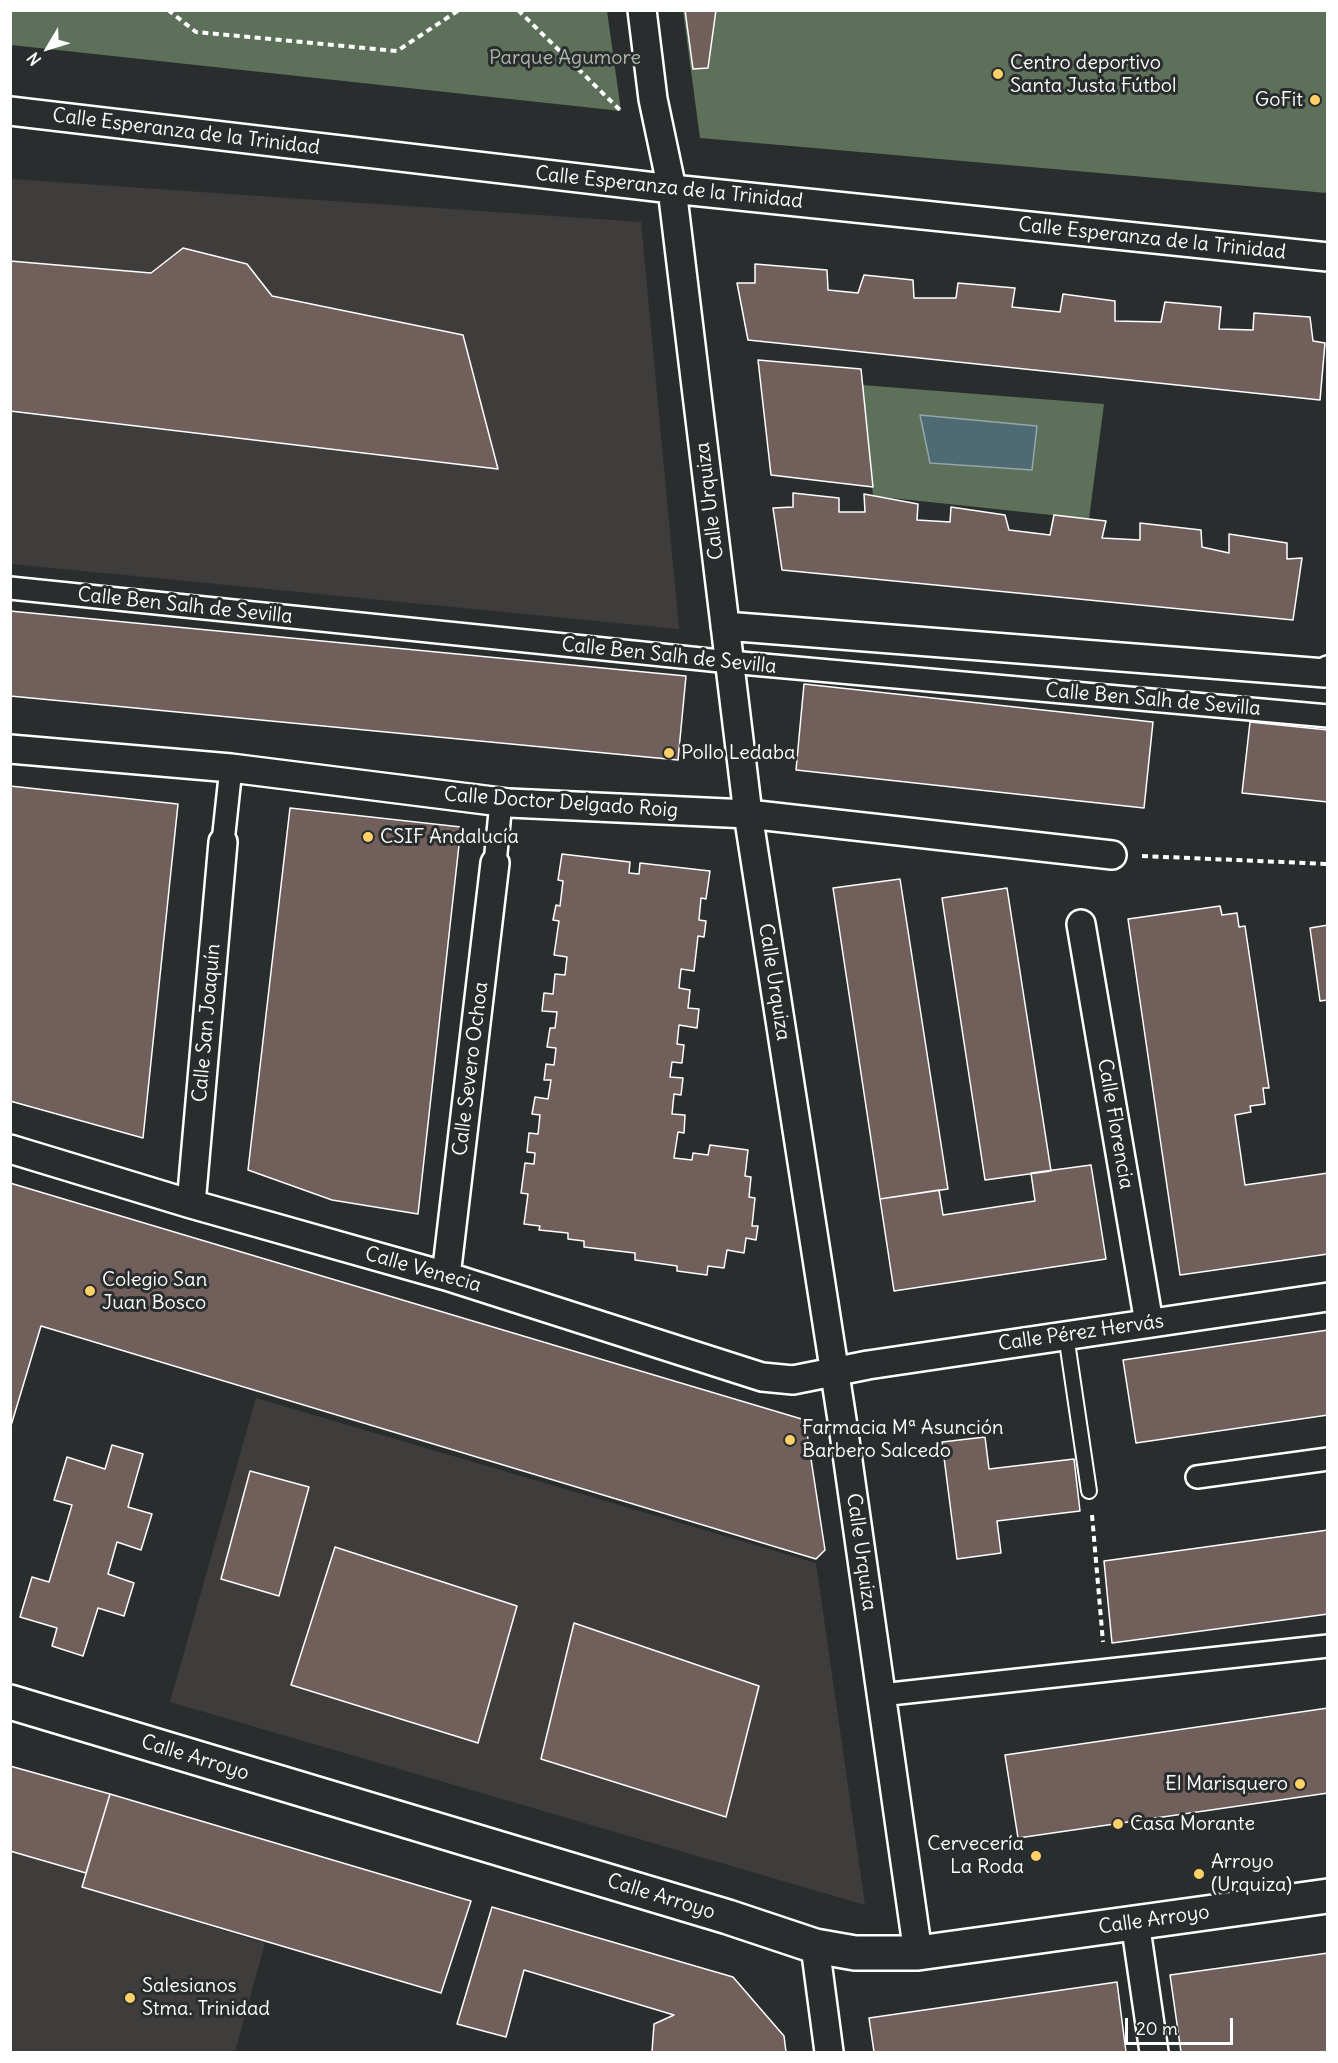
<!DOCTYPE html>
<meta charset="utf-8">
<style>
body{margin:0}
#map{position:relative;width:1338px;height:2063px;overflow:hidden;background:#2a2d2e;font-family:Delius,sans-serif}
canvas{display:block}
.frame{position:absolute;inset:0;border:12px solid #fff;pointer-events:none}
.north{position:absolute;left:18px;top:18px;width:60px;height:60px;-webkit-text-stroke:4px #2a2d2e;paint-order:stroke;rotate:232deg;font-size:16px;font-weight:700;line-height:24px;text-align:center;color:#fff}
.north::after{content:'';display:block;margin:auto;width:21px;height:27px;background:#fff;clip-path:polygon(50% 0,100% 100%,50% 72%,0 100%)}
.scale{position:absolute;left:1125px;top:2018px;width:108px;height:27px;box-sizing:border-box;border:3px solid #fff;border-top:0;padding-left:8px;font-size:18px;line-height:21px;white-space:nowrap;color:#fff;-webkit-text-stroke:4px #2a2d2e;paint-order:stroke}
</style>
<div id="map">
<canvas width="1338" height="2063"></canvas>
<div class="frame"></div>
<div class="north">N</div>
<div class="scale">20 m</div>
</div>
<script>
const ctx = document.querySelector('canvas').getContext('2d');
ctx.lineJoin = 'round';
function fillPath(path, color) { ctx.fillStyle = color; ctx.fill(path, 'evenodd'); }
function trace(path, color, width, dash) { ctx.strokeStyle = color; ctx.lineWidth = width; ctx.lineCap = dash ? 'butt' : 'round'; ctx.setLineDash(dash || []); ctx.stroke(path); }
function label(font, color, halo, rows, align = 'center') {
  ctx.font = font + ' Delius,sans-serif'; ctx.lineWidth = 6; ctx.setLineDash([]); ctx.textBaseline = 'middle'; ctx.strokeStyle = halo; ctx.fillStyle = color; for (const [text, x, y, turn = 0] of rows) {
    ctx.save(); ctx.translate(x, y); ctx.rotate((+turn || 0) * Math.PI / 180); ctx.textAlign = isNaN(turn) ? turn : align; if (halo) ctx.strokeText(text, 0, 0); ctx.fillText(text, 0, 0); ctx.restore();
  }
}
fillPath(new Path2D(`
 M10 179 641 222 679 629 11 564Z
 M256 1398 816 1563 865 1905 170 1702Z
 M10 1851 86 1873 82 1887 265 1943 235 2052H11Z`), '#3f3c3c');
fillPath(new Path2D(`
 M11 10 607 11 621 111 11 45Z
 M683 11H1327V193L700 138Z
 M862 385 1104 404 1089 519 873 496Z`), '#5d7059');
const water = new Path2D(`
 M920 415 1037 426 1032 470 930 463Z`);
fillPath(water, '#4e6b73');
trace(water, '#95a6ab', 1.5);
const building = new Path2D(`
 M685 10H716L708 68 693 69Z
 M183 248 247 264 272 296 463 335 498 469 10 411V261L151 273Z
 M755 264 827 270 828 290 858 293 864 275 913 280 914 298H956L958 283 1015 288 1012 307 1060 312 1063 294 1115 301V321L1161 322 1165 302 1221 307 1219 329 1253 330 1254 313 1310 317 1313 341 1325 343 1320 400 748 340 737 283H755Z
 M758 360 861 369 873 487 771 475Z
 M793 493 839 498V512H865L864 494 918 504 917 520 950 522 951 507 1005 515 1009 530 1050 535 1054 515 1106 521 1102 538 1140 540V523L1201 530 1202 547 1229 553V534L1287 543V559L1302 558 1293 620 782 570 773 508 793 507Z
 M10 611 686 676 678 760 10 696Z
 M804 684 1153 722 1144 808 796 770Z
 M1250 722 1328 730V802L1242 793Z
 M10 786 178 804 143 1138 10 1101Z
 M290 808 461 827 418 1214 332 1200 248 1170Z
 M562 854 630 862 629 873 639 874 640 863 710 871 706 899 701 898 699 920 706 921 704 937 698 936 694 971 681 969 679 988 690 990 688 1008 699 1009 697 1028 679 1025 677 1044 684 1045 682 1063 672 1062 670 1077 683 1078 681 1095 674 1094 672 1114 685 1115 684 1133 678 1132 674 1158 692 1160 693 1153 708 1155 710 1145 748 1150 745 1176 751 1177 749 1197 755 1198 752 1226H758L756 1240 746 1238 744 1253 727 1250 724 1268 708 1266 707 1275 677 1271V1266L635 1260V1253L584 1247V1241L568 1239V1233L539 1230 540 1226 524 1224 528 1194 521 1193 525 1163 534 1164 535 1153 527 1152 529 1133 538 1134 540 1115 532 1114 535 1097 548 1099 551 1080H544L546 1064 554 1065 556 1048 547 1047 550 1028H555L557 1012 542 1011 544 993 553 994 555 974 565 975 567 957 554 955 559 921 553 920 556 905 560 906 563 881 558 880Z
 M900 879 948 1189 880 1199 833 888Z
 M1007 888 1051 1171 985 1180 942 898Z
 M1220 906 1222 915 1237 913 1239 927 1245 926 1269 1088H1263L1265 1104 1250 1106 1251 1112 1235 1115 1245 1185 1328 1173V1254L1180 1275 1128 919Z
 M1328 925V1000L1320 1001 1310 928Z
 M1091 1165 1106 1259 894 1291 880 1199 939 1190 943 1215 1035 1201 1031 1173Z
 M10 1183 805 1420 825 1550 816 1559 41 1326 10 1429Z
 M1328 1330V1415L1136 1443 1123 1360Z
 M985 1437 989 1469 1074 1459 1080 1511 997 1521 1001 1553 957 1559 942 1442Z
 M112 1445 143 1454 128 1507 152 1514 141 1550 117 1542 108 1574 134 1583 124 1616 98 1608 83 1656 52 1646 57 1628 20 1617 32 1577 49 1582 72 1505 54 1500 67 1457 105 1469Z
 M250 1471 309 1487 279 1596 221 1579Z
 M1328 1530V1614L1112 1643 1104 1561Z
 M335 1547 517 1606 478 1743 291 1685Z
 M574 1623 759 1686 726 1817 541 1759Z
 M1328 1708V1793L1018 1838 1005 1755Z
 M10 1766 110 1794 86 1873 10 1851Z
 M110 1794 471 1901 441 1993 82 1887Z
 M492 1907 733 1977 784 2036 786 2052H652L654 2024 674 2015 524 1970 506 2037 457 2024Z
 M1328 1953V2052H1181L1170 1975Z
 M1117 1982 1126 2052H874L869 2018Z`);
fillPath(building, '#715f5c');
trace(building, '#fff', 1.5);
const service = new Path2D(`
 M1066 1335 1089 1491`);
const pedestrian = new Path2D(`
 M10 588 730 662 1328 716
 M223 842 231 768
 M495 863 501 802
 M1197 1477 1328 1459
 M881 1695 1328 1646`);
const minor = new Path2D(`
 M642 10 653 99 672 189 748 814 843 1426 918 1953
 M10 111 672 189 1328 257
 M725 626 1325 673 1328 670
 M10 749 231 768 509 803 748 814 1112 855
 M1081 924 1149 1323
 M10 1149 191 1204 446 1276 762 1377 793 1380 868 1365 1328 1297
 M191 1204 223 842
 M446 1276 495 863
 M1135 1922 1154 2052
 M815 1946 829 2052`);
const secondary = new Path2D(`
 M10 1702 728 1917 815 1946 855 1953H918L1328 1896`);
trace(service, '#fff', 18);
trace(pedestrian, '#fff', 26);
trace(minor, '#fff', 32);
trace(secondary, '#fff', 38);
trace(new Path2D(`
 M168 10 196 32 397 51 459 10
 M518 10 621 111
 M1142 856 1328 864
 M1092 1515 1103 1642`), '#fff', 4, [6, 4.5]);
trace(service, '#2a2d2e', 14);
trace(pedestrian, '#2a2d2e', 21);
trace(minor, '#2a2d2e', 27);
trace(secondary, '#2a2d2e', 33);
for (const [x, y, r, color] of [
 [998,74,6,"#ffd166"],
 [1315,100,6,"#ffd166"],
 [669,753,6,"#ffd166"],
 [368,837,6,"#ffd166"],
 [90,1291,6,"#ffd166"],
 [790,1440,6,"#ffd166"],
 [1300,1784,6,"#ffd166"],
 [1118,1824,6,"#ffd166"],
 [1036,1856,6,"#ffd166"],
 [1199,1874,6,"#ffd166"],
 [130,1998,6,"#ffd166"]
]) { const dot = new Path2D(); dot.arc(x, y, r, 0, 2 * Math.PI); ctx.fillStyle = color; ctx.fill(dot); trace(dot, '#2a2d2e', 2); }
label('20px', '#aeb8ac', '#2a2d2e', [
 ["Parque Agumore",565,58]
]);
label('20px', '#fff', '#2a2d2e', [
 ["Centro deportivo",1010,63],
 ["Santa Justa Fútbol",1010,86],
 ["GoFit",1303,100,"right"],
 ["Pollo Ledaba",681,753],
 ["CSIF Andalucía",380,837],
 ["Colegio San",102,1280],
 ["Juan Bosco",102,1303],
 ["Farmacia Mª Asunción",802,1428],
 ["Barbero Salcedo",802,1451],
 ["El Marisquero",1288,1784,"right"],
 ["Casa Morante",1130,1824],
 ["Cervecería",1024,1844,"right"],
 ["La Roda",1024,1867,"right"],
 ["Arroyo",1211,1862],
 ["(Urquiza)",1211,1885],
 ["Salesianos",142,1986],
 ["Stma. Trinidad",142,2009]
], 'left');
label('20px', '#fff', '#2a2d2e', [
 ["Calle Esperanza de la Trinidad",186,132,7],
 ["Calle Esperanza de la Trinidad",669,188,6],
 ["Calle Esperanza de la Trinidad",1152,239,6],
 ["Calle Urquiza",710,501,-97],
 ["Calle Ben Salh de Sevilla",185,606,6],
 ["Calle Ben Salh de Sevilla",669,656,6],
 ["Calle Ben Salh de Sevilla",1153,700,5],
 ["Calle Doctor Delgado Roig",561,803,4],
 ["Calle Urquiza",774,982,81],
 ["Calle San Joaquín",207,1023,-85],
 ["Calle Severo Ochoa",471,1069,-83],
 ["Calle Florencia",1115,1124,80],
 ["Calle Venecia",423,1270,16],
 ["Calle Pérez Hervás",1081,1333,-8],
 ["Calle Urquiza",861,1552,82],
 ["Calle Arroyo",195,1758,17],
 ["Calle Arroyo",661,1897,17],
 ["Calle Arroyo",1154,1920,-8]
]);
</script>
